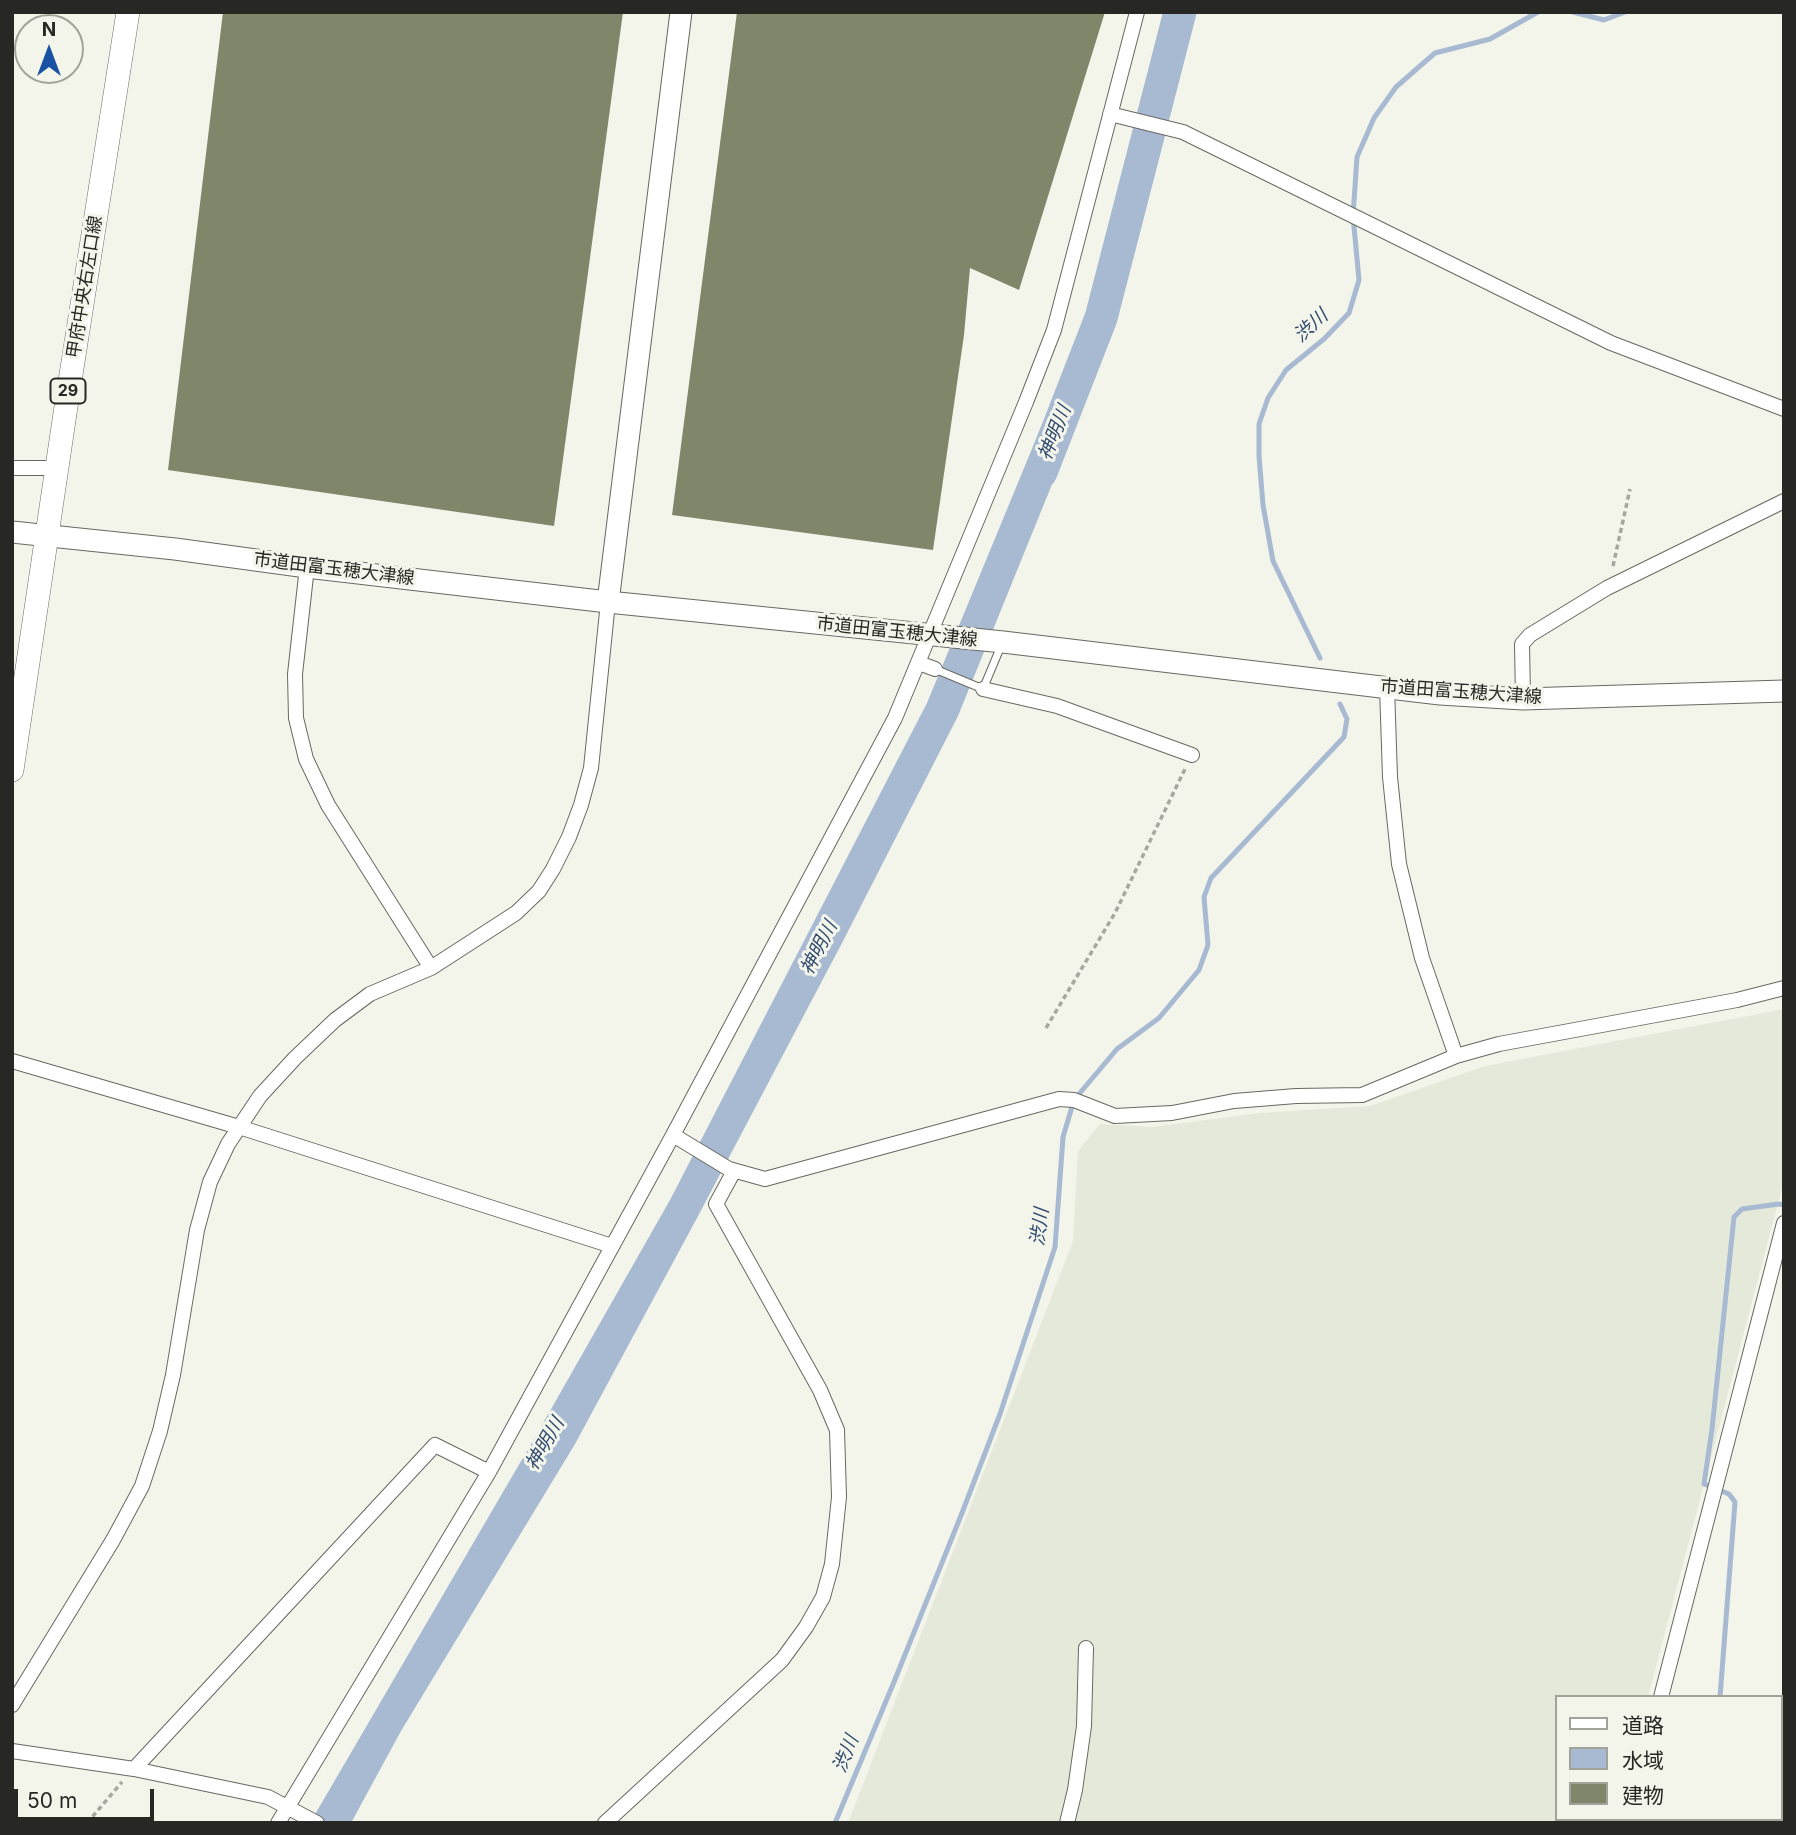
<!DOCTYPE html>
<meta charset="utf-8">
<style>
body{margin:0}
#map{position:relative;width:1796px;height:1835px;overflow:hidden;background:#f3f5eb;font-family:Inter,"Noto Sans JP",sans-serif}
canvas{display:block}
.frame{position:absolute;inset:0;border:14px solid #272724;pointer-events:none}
.legend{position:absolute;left:1555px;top:1695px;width:228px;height:126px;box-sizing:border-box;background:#f3f5eb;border:2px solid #a1a39b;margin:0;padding:9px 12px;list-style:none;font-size:21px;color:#272724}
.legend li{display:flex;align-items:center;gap:14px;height:35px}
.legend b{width:35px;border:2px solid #a1a39b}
.north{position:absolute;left:14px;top:14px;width:70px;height:70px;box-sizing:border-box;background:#f3f5eb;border:2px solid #a1a39b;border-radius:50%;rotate:0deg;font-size:19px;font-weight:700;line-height:28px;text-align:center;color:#272724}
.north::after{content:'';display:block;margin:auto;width:24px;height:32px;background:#1a52a3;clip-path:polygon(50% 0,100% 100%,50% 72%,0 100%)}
.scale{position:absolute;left:14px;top:1789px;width:140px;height:32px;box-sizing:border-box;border:4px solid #272724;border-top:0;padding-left:9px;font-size:21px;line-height:24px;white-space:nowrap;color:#272724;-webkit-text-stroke:5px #f3f5eb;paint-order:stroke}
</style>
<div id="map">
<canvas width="1796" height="1835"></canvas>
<div class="frame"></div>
<ul class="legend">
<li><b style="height:9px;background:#fff"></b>道路</li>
<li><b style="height:19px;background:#a8b9d2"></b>水域</li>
<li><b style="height:19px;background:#80866a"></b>建物</li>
</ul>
<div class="north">N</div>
<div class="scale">50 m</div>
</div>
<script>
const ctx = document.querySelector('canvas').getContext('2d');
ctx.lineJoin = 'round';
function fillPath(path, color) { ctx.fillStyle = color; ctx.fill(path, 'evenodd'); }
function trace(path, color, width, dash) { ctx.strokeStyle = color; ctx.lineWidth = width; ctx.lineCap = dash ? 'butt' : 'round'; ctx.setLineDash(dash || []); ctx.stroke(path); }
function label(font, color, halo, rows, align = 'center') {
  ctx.font = font + ' Inter,"Noto Sans JP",sans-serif'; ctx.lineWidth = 6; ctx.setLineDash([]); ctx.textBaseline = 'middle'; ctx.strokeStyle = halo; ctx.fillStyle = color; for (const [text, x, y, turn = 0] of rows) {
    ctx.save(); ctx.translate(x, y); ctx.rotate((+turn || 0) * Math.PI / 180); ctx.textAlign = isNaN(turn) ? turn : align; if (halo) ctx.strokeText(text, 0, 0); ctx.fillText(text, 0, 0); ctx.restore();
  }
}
fillPath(new Path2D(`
 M1784 1009V1180L1648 1697H1556V1819H1616L1615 1823H848L1073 1241 1078 1151 1100 1124 1152 1127 1259 1113 1370 1106 1485 1066Z`), '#e5e9d9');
fillPath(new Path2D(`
 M1041 427 1072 435 958 716 842 943 697 1218 575 1444 401 1731 351 1823H310L538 1432 670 1200 927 703Z`), '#a8b9d2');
trace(new Path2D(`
 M1573 12 1604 20 1625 12
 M1320 658 1273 561 1263 505 1259 456V424L1268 398 1286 370 1324 339 1349 313 1359 280 1353 216 1357 157 1374 118 1396 87 1435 53 1490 39 1538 12
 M1720 1697 1735 1502 1729 1494 1704 1484 1712 1429 1734 1217 1742 1209 1779 1204 1784 1205
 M835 1823 894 1682 962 1513 1000 1414 1055 1247 1063 1137 1074 1100 1117 1049 1159 1018 1199 970 1208 945 1204 897 1211 878 1344 737 1347 719 1340 704
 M1688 1823 1689 1819`), '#a8b9d2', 5);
trace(new Path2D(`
 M1041 472 1101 318 1180 12`), '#a8b9d2', 33);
fillPath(new Path2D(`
 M223 12H623L554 526 168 470Z
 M737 12H1105L1019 290 970 268 964 335 933 550 672 515Z`), '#80866a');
const lane = new Path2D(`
 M935 669 983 689 1001 646`);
const street = new Path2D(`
 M1110 114 1183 132 1611 343 1784 409
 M12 468H57
 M307 567 295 674 296 718 306 759 328 805 431 968
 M919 663 935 669
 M1387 687 1390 777 1399 864 1422 958 1456 1056
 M983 689 1057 706 1192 755
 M1523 699 1522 644 1530 635 1607 588 1784 501
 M12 1061 239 1127 612 1246
 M673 1135 729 1169 765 1179 1059 1099 1074 1100 1115 1116 1172 1113 1234 1101 1296 1096 1362 1095 1456 1056 1499 1044 1737 1000 1784 988
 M1661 1697 1784 1223
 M12 1705 113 1540 142 1486 160 1431 173 1375 197 1230 210 1182 228 1144 260 1096 295 1058 335 1020 370 994 431 968 516 913 539 891 553 869 569 837 581 805 591 768 608 602
 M12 1751 134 1769 268 1797 317 1823
 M134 1769 435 1445 489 1472
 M278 1823 489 1472 673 1135 895 718 1026 402 1054 330 1137 12
 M605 1823 782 1660 806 1627 823 1597 832 1564 839 1497 837 1430 820 1390 716 1204 734 1171
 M1067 1823 1075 1790 1084 1726 1086 1648
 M1629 1823 1630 1819`);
const secondary = new Path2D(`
 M12 532 175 549 307 567 608 602 1003 642 1440 694 1523 699 1784 691
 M608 602 681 12`);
const primary = new Path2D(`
 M12 770 67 400 128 12`);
trace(lane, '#676961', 9);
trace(street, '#676961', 16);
trace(secondary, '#676961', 23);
trace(primary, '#676961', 24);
trace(new Path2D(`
 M1613 566 1630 489
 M1046 1028 1115 913 1185 769
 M87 1823 122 1782`), '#a6a7a0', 3.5, [5, 3.5]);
trace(lane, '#fff', 7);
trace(street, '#fff', 14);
trace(secondary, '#fff', 21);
trace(primary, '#fff', 23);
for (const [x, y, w] of [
 [68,391,35]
]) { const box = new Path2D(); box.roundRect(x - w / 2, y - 12.5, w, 25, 5); ctx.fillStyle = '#f3f5eb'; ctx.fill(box); trace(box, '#272724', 2); }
label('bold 16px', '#272724', null, [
 ["29",68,391]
]);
label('18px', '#272724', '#f3f5eb', [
 ["甲府中央右左口線",85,287,-81],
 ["市道田富玉穂大津線",334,569,7],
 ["市道田富玉穂大津線",897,632,6],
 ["市道田富玉穂大津線",1461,692,4]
]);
label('italic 19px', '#30496e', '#f3f5eb', [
 ["渋川",1311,326,-42],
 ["神明川",1055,433,-68],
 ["神明川",819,948,-63],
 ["渋川",1040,1227,-83],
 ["神明川",545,1444,-60],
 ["渋川",846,1754,-68]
]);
</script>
